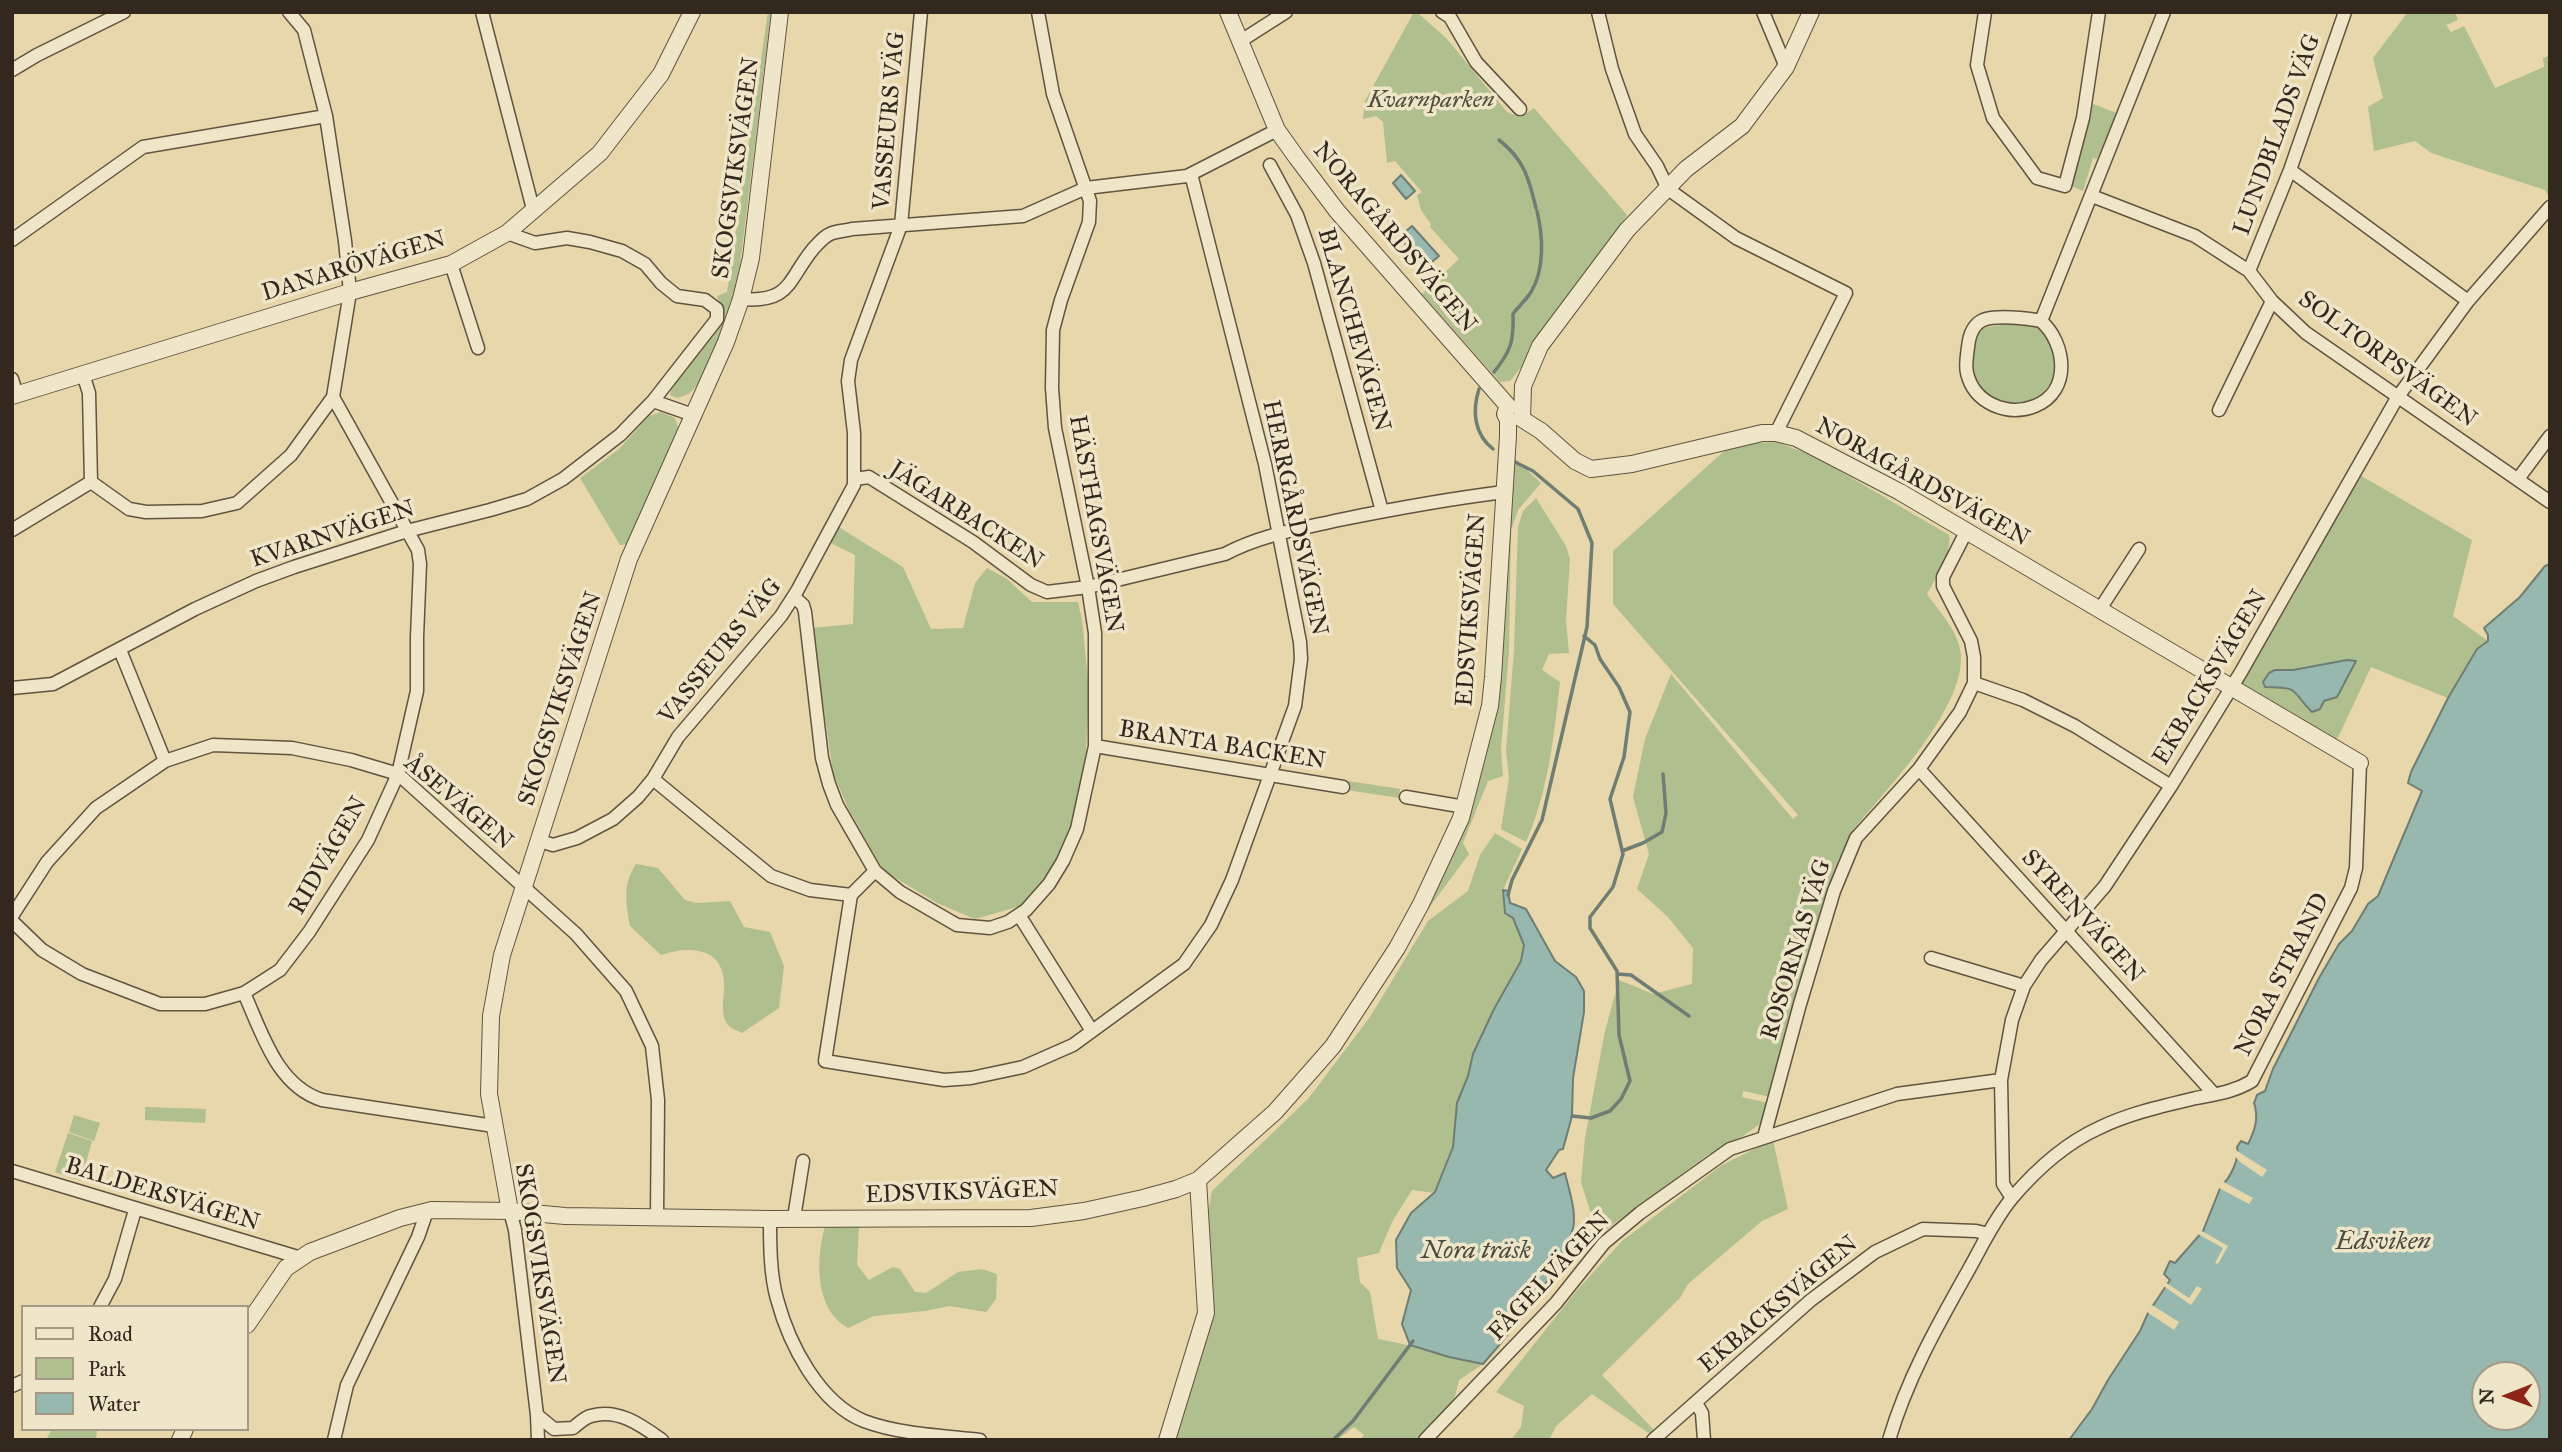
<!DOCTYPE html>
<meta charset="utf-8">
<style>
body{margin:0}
#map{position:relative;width:2562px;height:1452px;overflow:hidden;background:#e7d7aa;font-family:"IM FELL Great Primer",serif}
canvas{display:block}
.frame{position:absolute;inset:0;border:14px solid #33281d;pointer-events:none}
.legend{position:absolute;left:21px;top:1305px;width:228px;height:126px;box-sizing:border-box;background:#efe5c8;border:2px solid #a49984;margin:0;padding:9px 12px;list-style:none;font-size:21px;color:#33281d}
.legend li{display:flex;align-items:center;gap:14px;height:35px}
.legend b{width:35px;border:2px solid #a49984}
.north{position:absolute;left:2471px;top:1361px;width:70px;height:70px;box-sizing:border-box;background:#efe5c8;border:2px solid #a49984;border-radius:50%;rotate:269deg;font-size:19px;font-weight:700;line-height:28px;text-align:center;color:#33281d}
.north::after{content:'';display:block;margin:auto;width:24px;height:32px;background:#8f2418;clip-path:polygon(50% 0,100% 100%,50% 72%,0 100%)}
</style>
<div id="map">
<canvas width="2562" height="1452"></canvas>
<div class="frame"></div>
<ul class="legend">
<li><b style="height:9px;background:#efe5c8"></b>Road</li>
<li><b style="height:19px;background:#afbf8d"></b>Park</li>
<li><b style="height:19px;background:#97b8ae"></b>Water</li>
</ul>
<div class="north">N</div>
</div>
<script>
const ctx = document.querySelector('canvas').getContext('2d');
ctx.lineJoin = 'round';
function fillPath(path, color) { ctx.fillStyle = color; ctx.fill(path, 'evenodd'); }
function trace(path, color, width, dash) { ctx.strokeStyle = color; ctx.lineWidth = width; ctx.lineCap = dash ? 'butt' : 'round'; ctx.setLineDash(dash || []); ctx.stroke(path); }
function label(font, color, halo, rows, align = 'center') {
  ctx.font = font + ' "IM FELL Great Primer",serif'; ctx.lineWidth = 7; ctx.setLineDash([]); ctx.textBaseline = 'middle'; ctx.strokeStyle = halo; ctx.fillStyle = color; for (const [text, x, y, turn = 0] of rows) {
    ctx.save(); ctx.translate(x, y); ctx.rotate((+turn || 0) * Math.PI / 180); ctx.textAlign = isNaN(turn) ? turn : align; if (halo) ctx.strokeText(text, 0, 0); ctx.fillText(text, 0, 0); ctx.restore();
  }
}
fillPath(new Path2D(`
 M768 12H771L739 273C733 298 709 375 692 391 688 395 683 396 677 398L670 395 672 385 718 330C723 317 722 309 717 296L727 292Z
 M1414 12H1417L1447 39 1507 112 1520 117 1534 108 1627 215 1572 304 1510 381 1500 382 1422 294 1459 259 1430 227 1431 224 1421 210 1417 195 1422 192 1395 161 1387 163 1383 122 1376 116 1363 119 1365 101Z
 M2408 12H2455L2458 20 2446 25 2451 32 2464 26 2495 88 2544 67 2543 58 2550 55V199L2545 190 2431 153 2415 141 2374 151 2368 107 2383 98 2373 58Z
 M2088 102 2119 114 2097 159 2093 158 2083 191 2069 185Z
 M2014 323C2021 324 2030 323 2036 325 2042 328 2046 335 2049 341 2076 395 2003 432 1975 379 1967 364 1973 341 1982 328Z
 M661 412 675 418 678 428 630 544 620 545 580 478 619 449 649 416Z
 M1777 442 1816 457 1949 535C1952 555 1936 577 1927 594 1939 611 1956 629 1960 649 1971 703 1885 791 1853 830L1854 832 1842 852 1817 926 1771 1097 1743 1091 1742 1097 1768 1103 1760 1124 1721 1151 1709 1154 1604 1231 1591 1214 1581 1182 1585 1138 1605 1031 1619 980 1653 994 1692 984 1693 948 1667 916 1637 889 1649 854 1633 797 1645 739 1671 674 1793 819 1798 815 1613 604V551L1732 444Z
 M1512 456 1541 483 1518 510 1512 528H1507Z
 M2358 474 2472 540 2453 616 2488 641 2477 649 2448 698 2371 667 2335 744 2246 692 2242 682 2294 595Z
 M1536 498 1566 546 1570 559 1566 620 1569 653 1549 654 1542 670 1560 682C1554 737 1548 792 1526 842L1501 829 1509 778 1506 751 1514 650 1518 527 1523 511Z
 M837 526 903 567 931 629 963 628 975 583 987 568 1007 579 1032 602H1078L1082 620 1089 691 1085 769 1072 826 1053 874 1028 904 975 919 937 903 884 871 849 810 833 773 812 628 853 624 855 555 829 542Z
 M1511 532 1509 651 1501 749 1503 776 1488 781 1463 843 1469 854 1420 920 1467 817 1506 533Z
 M1348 781 1400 789 1399 798 1347 790Z
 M1495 833 1522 849 1503 890 1524 946 1521 961 1494 1008 1473 1054 1468 1076 1457 1103 1453 1147 1435 1193 1412 1190 1392 1222 1379 1253 1357 1258 1360 1282 1370 1292 1378 1339C1413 1345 1447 1357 1483 1364L1459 1380 1452 1408 1415 1440H1360L1364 1435 1354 1427 1337 1440H1174L1212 1297 1207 1218 1212 1191 1308 1099 1370 1017 1428 921 1468 891 1480 855Z
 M636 864 658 868 685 900 697 903 730 901 744 927 770 932 784 966 779 1008 742 1033C737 1030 731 1029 728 1025 719 1014 725 995 724 982 722 946 687 946 661 955L630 926C626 902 622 885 636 864Z
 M145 1107 206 1109 205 1123 145 1120Z
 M74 1115 100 1123 94 1141 69 1132Z
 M68 1133 92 1141 81 1181 55 1172Z
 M1773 1140 1788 1209 1762 1221 1688 1284 1680 1298 1602 1375 1654 1430 1650 1434 1592 1394 1556 1426 1549 1440H1511L1521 1427 1524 1406 1496 1392 1578 1289 1622 1241 1722 1165Z
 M825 1226H859L857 1265 869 1280 893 1267 900 1269 915 1292 926 1293 958 1272 982 1269 997 1274 996 1299 986 1312 949 1306 925 1311 874 1316 848 1328C814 1309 816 1259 825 1226Z
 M52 1429H97L96 1440H46Z`), '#afbf8d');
const water = new Path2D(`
 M1401 175 1415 191 1406 199 1393 183Z
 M1412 226 1439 256 1426 267 1399 237Z
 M2550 564V1440H2069L2092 1409 2108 1380 2140 1331 2148 1313 2170 1280 2164 1274 2170 1261 2175 1263 2203 1231 2221 1186C2230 1179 2240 1158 2237 1147L2241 1141 2248 1144C2255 1130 2259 1118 2254 1103L2257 1095 2265 1091 2273 1069 2319 978 2339 944 2352 931 2368 904 2378 896 2422 791 2408 783 2411 772 2448 698 2477 649 2488 641V635L2484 628 2520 597 2545 566ZM2485 1375H2527V1417H2485Z
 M2347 660 2356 661 2337 697 2324 701 2320 709 2312 712C2289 689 2302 688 2265 687L2263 682 2269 673 2275 670H2293Z
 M1503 890 1508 891 1510 903 1526 909 1555 961 1576 977 1584 991V1012L1573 1078 1572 1116 1563 1149 1559 1150 1546 1170 1553 1178 1565 1173C1569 1191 1578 1214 1572 1232 1560 1272 1512 1331 1483 1364L1449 1357 1410 1345 1402 1324 1411 1290 1397 1268 1396 1240 1411 1213 1435 1192 1453 1147 1457 1103 1468 1076 1473 1054 1494 1009 1521 961 1524 945 1513 918 1505 913Z`);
fillPath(water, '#97b8ae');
trace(water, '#6f7e74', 2);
fillPath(new Path2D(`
 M2234 1149 2267 1170 2262 1177 2240 1162 2234 1155Z
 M2222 1181 2253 1198 2249 1204 2217 1187Z
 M2200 1230 2228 1246 2218 1264 2215 1263 2223 1248 2198 1234Z
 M2165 1282 2189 1298 2197 1286 2202 1289 2191 1305 2162 1285Z
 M2152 1305 2179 1322 2174 1330 2147 1312Z`), '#e7d7aa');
trace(new Path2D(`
 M1499 140C1524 159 1529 179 1536 208
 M1494 372C1511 351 1514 341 1513 314 1518 307 1526 300 1531 292 1545 269 1543 236 1537 211
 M1479 389C1472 411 1474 434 1493 449
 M1622 851 1643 843 1662 832 1666 813 1663 774
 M1508 895 1512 880 1542 820 1587 627 1592 543 1578 509 1533 471 1515 462
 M1617 974 1631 975 1689 1016
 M1572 1116 1591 1118 1610 1111 1621 1099 1630 1081 1619 1035 1617 971 1590 928V917L1613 887 1623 854 1610 799 1624 757 1630 712 1619 687 1600 659 1595 645 1584 636
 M1333 1440 1353 1421 1413 1341`), '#6f7e74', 3.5);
const minor = new Path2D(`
 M482 12 533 209
 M1442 12 1450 17 1476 62 1520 109
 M1598 12 1612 69 1635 134 1657 166 1668 189 1736 238 1846 293 1776 433
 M1763 12 1786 67
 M1985 12 1977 65 1993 118 2037 178 2065 186 2083 118 2099 12
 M1239 42 1286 12
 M12 70 37 55 124 12
 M1270 165 1297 215 1314 263 1382 511
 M2290 170 2468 301
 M2092 196 2195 236 2249 271 2272 301 2306 333 2550 502
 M12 240 143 147 326 116
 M451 264 478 348
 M2249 271 2290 170 2345 12
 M741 299C791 303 787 281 813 249 818 244 823 237 830 234 836 231 845 231 852 229L1023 216 1086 188 1187 176 1277 130
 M2041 321C2066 343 2072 391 2035 406 2007 417 1974 403 1967 373 1965 365 1967 356 1968 347 1969 337 1972 325 1983 320 1996 315 2027 318 2041 321L2164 12
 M12 379 17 395
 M653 401 693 415
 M2219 410 2272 301
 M855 479 869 477 973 542 1031 585 1047 592 1088 587 1225 554C1261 535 1299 529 1339 520 1393 509 1448 499 1504 492
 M2518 479 2550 436
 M91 482 129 509 146 512 202 511 237 503 291 455 333 397 350 292 345 241 326 116 304 30 289 12
 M12 530 91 482 89 393 83 374
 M794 597 803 605 805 612 822 758 829 784 837 805 875 871 900 892 957 925 990 928 1008 922 1026 910 1049 884 1063 861 1077 829 1095 746V633L1088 587 1055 428 1052 388 1053 330 1061 300 1089 222 1090 201 1053 94 1038 12
 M2100 609 2139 549
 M120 650 165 761
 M1974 683 2023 700 2075 726 2171 786
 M12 688 53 684 195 609 256 581 294 567 407 531 490 510 527 499 563 479 620 435 653 401 717 319V309L705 300 677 296 661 283 645 264 622 251 590 242 567 238 535 243 507 233
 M1095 746 1343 787
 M1919 769 2214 1094
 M653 779 771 876 810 890 851 895
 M1406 797 1465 807
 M540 841 553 845 577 838 613 819 638 797 653 779 678 737 781 616 797 591 854 485V433L848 381 851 360 901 225 921 12
 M875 871 851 895 825 1061 944 1080 971 1078 1023 1067 1073 1045 1184 964 1211 925 1232 880 1295 706 1301 659 1300 642 1265 464 1191 174
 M1019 915 1092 1031
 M12 916 47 862 96 808 165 761 213 745 292 748 351 760 398 774 576 934 626 991 652 1046 658 1100 657 1216
 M12 921 42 950 82 974 160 1004H205L244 993 280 970 309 932 368 840 398 774 417 691V637L420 564 418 550 333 397
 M1931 958 2024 986
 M244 993C262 1033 277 1086 322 1100L494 1126
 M1764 1137 1800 1004 1834 891 1856 838 1919 769 1960 712 1974 683V657L1971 641 1943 586V577L1966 532
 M12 1171 301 1258
 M2012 1198 2003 1184 2001 1080 2012 1020 2024 986 2041 960 2105 886 2171 786 2241 672 2397 398 2468 301 2550 207
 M510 1211 515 1230 537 1415 554 1429 573 1428
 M794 1218 803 1161
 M770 1219C770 1245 770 1274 777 1299 789 1344 819 1403 864 1421 898 1434 944 1436 980 1440
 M100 1307 115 1279 135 1210
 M12 1386 23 1381
 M1696 1403 1702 1413 1704 1440
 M537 1415 538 1440
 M573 1428C578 1424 585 1417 591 1416 618 1408 641 1425 662 1440
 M334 1440 347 1385 418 1237 427 1211
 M1425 1440 1556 1303 1604 1243 1640 1213 1730 1149 1897 1094 2001 1080
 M1653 1440 1811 1300 1875 1252 1923 1229 1976 1231 1988 1234
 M1889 1440C1907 1379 1937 1326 1968 1271 1982 1246 1994 1220 2012 1198 2035 1171 2066 1143 2099 1128 2130 1113 2163 1106 2196 1098 2216 1094 2234 1092 2252 1081L2351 888 2356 868 2360 763`);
const tertiary = new Path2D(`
 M1228 12 1277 130 1297 158 1337 211 1508 406
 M12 396 350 292 451 264 507 233 600 153 661 74 692 12
 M1522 419 1541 431 1575 461 1591 469 1632 464 1762 433H1776L1796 438 1900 492 2360 763
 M1522 419 1523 386 1540 346 1627 230 1686 169 1742 126 1786 67 1811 12
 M510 1211 489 1094 491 1016 502 955 629 559 726 342 741 299 751 258 780 12
 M247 1325 286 1268 310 1252 400 1218 432 1210 510 1211 565 1216 770 1219 1031 1218 1084 1211 1143 1198 1176 1189 1198 1180 1275 1112 1333 1046 1397 948 1421 904 1461 818 1490 706 1493 677 1508 436V420L1505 414 1508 406
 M180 1440 185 1429
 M1167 1440 1206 1313 1198 1180`);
trace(minor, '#605440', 15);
trace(tertiary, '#605440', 18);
trace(minor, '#efe5c8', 12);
trace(tertiary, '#efe5c8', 16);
label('italic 24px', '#524e39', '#efe5c8', [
 ["Kvarnparken",1431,101]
]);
label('24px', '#33281d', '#efe5c8', [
 ["VASSEURS VÄG",890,121,-85],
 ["LUNDBLADS VÄG",2278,135,-70],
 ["SKOGSVIKSVÄGEN",737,168,-82],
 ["NORAGÅRDSVÄGEN",1394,238,50],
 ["DANARÖVÄGEN",354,267,-17],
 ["BLANCHEVÄGEN",1353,330,74],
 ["SOLTORPSVÄGEN",2387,360,36],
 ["NORAGÅRDSVÄGEN",1922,483,29],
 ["JÄGARBACKEN",966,516,33],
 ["HERRGÅRDSVÄGEN",1294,518,78],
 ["HÄSTHAGSVÄGEN",1095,524,80],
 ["KVARNVÄGEN",333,535,-18],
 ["EDSVIKSVÄGEN",1472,610,-86],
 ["VASSEURS VÄG",721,652,-51],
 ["EKBACKSVÄGEN",2211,678,-59],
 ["SKOGSVIKSVÄGEN",561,699,-72],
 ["BRANTA BACKEN",1222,746,9],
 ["ÅSEVÄGEN",458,803,40],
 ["RIDVÄGEN",329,856,-60],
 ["SYRENVÄGEN",2082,917,48],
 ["ROSORNAS VÄG",1797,950,-73],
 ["NORA STRAND",2283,975,-63],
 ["EDSVIKSVÄGEN",962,1193,-2],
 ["BALDERSVÄGEN",162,1195,17],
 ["SKOGSVIKSVÄGEN",539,1274,81],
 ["FÅGELVÄGEN",1550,1277,-47],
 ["EKBACKSVÄGEN",1779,1305,-40]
]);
label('italic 26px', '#4c4c41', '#efe5c8', [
 ["Edsviken",2383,1243],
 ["Nora träsk",1476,1252]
]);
</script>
